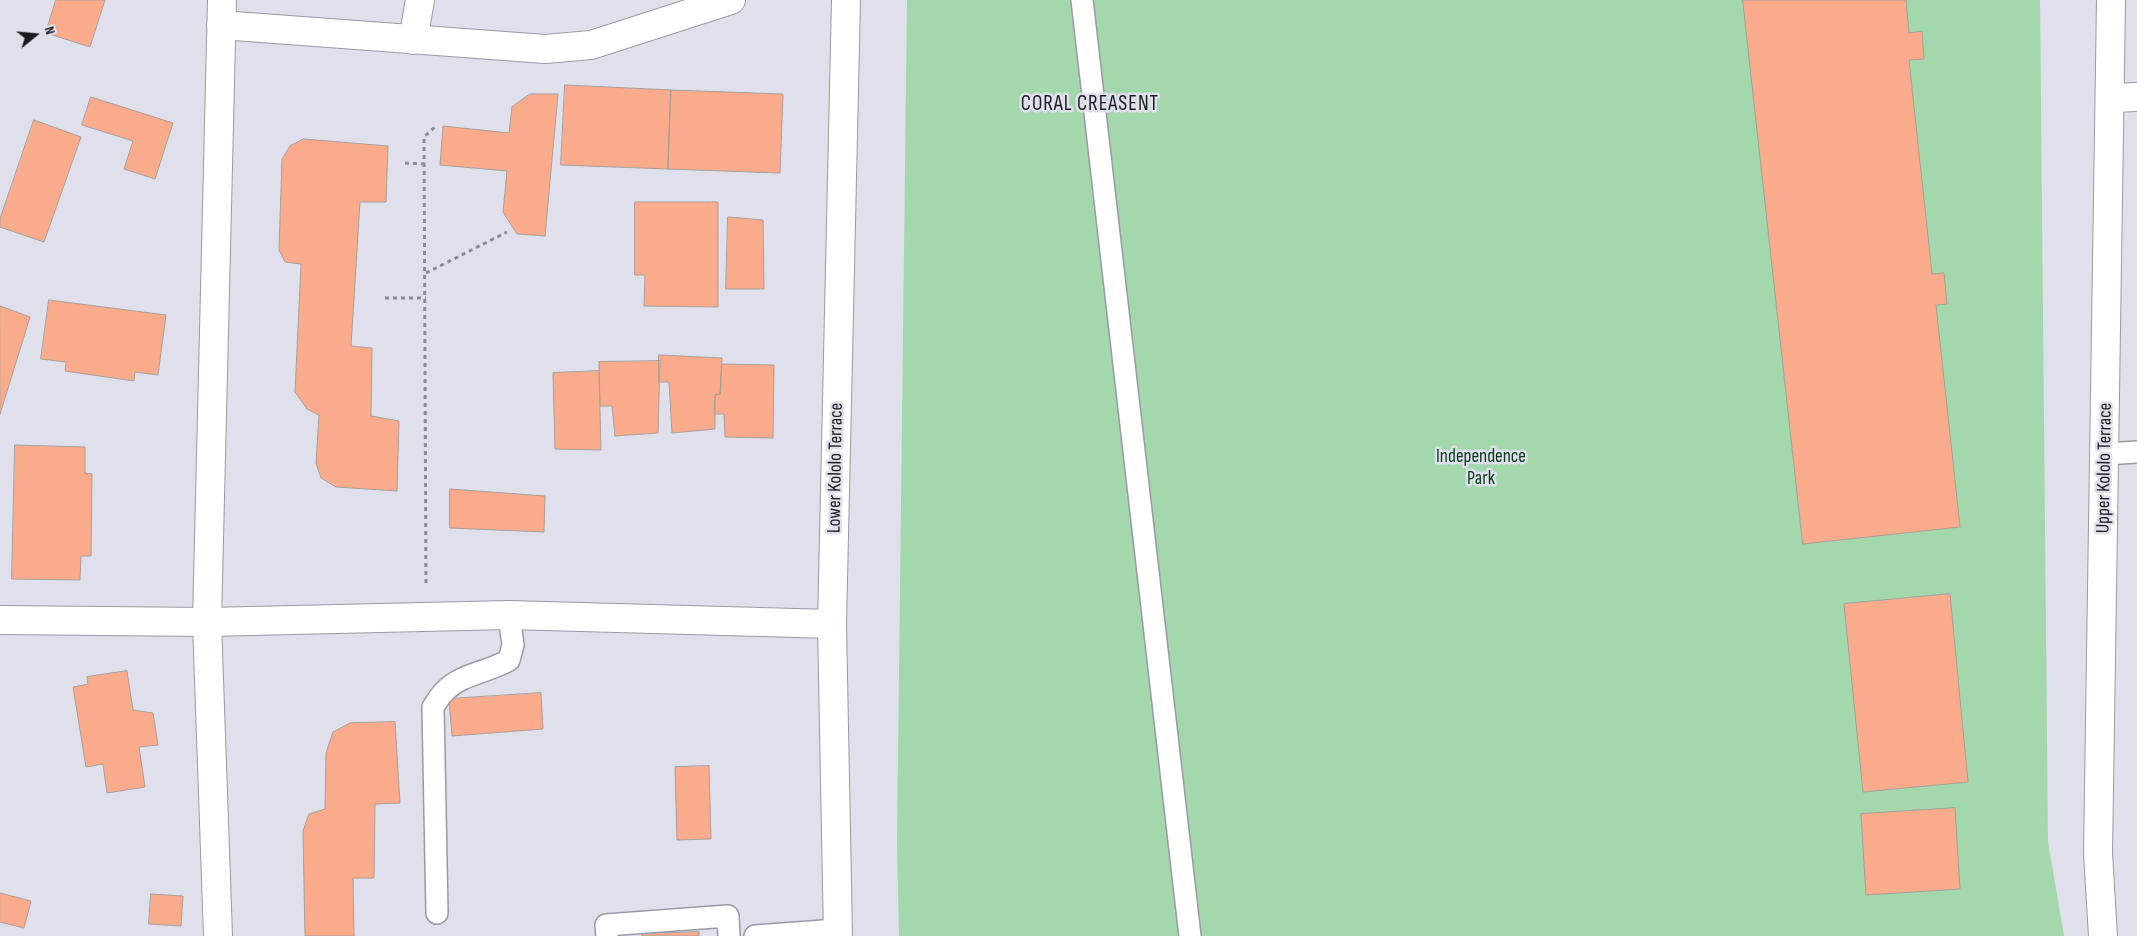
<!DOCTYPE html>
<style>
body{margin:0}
#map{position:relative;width:2137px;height:936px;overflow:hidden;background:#dfe0eb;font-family:"Sofia Sans Condensed",sans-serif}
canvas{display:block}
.north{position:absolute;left:10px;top:10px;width:50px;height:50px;-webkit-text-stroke:4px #dfe0eb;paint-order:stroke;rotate:73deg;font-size:14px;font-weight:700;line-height:20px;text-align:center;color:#1a1a1e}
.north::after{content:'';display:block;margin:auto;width:18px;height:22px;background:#1a1a1e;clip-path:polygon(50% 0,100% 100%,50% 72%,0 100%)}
</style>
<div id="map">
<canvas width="2137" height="936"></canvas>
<div class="north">N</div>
</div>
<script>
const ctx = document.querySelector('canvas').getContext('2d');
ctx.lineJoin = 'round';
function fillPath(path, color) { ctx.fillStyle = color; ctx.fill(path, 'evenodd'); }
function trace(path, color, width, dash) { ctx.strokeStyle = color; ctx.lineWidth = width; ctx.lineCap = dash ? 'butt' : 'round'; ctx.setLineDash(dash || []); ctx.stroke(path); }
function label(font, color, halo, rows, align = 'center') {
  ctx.font = font + ' "Sofia Sans Condensed",sans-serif'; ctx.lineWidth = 5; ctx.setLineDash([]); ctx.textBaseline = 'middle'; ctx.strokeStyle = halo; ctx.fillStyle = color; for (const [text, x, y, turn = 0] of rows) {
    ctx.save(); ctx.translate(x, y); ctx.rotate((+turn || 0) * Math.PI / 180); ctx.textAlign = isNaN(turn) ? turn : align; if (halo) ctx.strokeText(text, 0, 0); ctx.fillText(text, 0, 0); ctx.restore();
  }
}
fillPath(new Path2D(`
 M907 0H2040L2048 842 2064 936H899L897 840Z`), '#a3d7ac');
const building = new Path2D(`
 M56 0H105L90 47 46 33Z
 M1743 0H1906L1909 33 1922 31 1924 59 1909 60 1932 274 1944 273 1947 304 1936 305 1960 527 1803 544Z
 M565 85 671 90 668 169 561 165Z
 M671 90 783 94 780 173 668 169Z
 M530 94H558L545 236 517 234 503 212 507 171 440 165 443 126 509 133 512 107Z
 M91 97 173 123 155 179 124 169 133 141 82 125Z
 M34 120 81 137 44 242 0 227V219Z
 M304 139 388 146 386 202H360L351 346 372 348 371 416 399 421 397 491 336 487 321 478 316 463 319 415 307 409 295 392 301 264 285 262 279 250 282 159 290 146Z
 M635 202H718V307L644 306 645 275H635Z
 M728 217 763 220 764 289H726Z
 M49 300 166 315 158 375 135 372 134 381 65 371 66 362 41 359Z
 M0 306 30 317 0 414Z
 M659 355 722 358 720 394 715 395V429L672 433 669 382H659Z
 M660 361 658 433 615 436 612 406H600L599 362Z
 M722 364 774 365 773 438 725 437 724 414H714L715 395 720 394Z
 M599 371 601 450 555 449 553 373Z
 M15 445 85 447V473L92 474 91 556H81L80 580 12 579Z
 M450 489 545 496 544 532 450 528Z
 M1950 594 1968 782 1863 792 1844 604Z
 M127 671 133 710 153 713 158 745 139 747 145 787 107 793 103 764 86 767 73 687 88 684 87 677Z
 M541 693 543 729 452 736 449 699Z
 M395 722 400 803 375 804 374 878H353L354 936H305L303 831 309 814 325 809 326 753 333 732 350 723Z
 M709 766 711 839 677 840 675 767Z
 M1955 808 1960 889 1866 895 1861 814Z
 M0 893 31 901 24 928 0 922Z
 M151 894 183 896 181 926 149 924Z
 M699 932V936H642V934Z`);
fillPath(building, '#faab8c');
trace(building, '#a99e99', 1);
const service = new Path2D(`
 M1082 0 1190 936
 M2106 454 2137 452
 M437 913 433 707C437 702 440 695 445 691 461 674 489 672 509 660L513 645 509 615
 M607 936 606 925 728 916 729 936
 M755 936 837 930`);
const minor = new Path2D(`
 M221 25 545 49 591 45 731 0
 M413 40 420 0
 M2111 98 2137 97
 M0 620 207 622 509 615 832 624
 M218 936 207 622 222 0`);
const tertiary = new Path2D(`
 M838 936 832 624 846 0`);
const secondary = new Path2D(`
 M2103 936 2098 853 2111 0`);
trace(service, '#999aa4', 24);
trace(minor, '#999aa4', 30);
trace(tertiary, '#999aa4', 30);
trace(secondary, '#999aa4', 30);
trace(new Path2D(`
 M405 163 425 164
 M426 273 507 232
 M385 298H426
 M426 583 424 137 437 125`), '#8a8b93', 3, [4, 4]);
trace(service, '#fff', 21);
trace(minor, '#fff', 28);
trace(tertiary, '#fff', 28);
trace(secondary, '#fff', 28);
label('19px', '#053a18', '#dfe0eb', [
 ["Independence",1481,457],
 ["Park",1481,479]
]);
label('19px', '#1a1a1e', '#dfe0eb', [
 ["Lower Kololo Terrace",836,468,-89],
 ["Upper Kololo Terrace",2105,468,-89]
]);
ctx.letterSpacing = '1px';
label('21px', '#1a1a1e', '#dfe0eb', [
 ["CORAL CREASENT",1090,105]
]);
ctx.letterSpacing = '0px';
</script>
